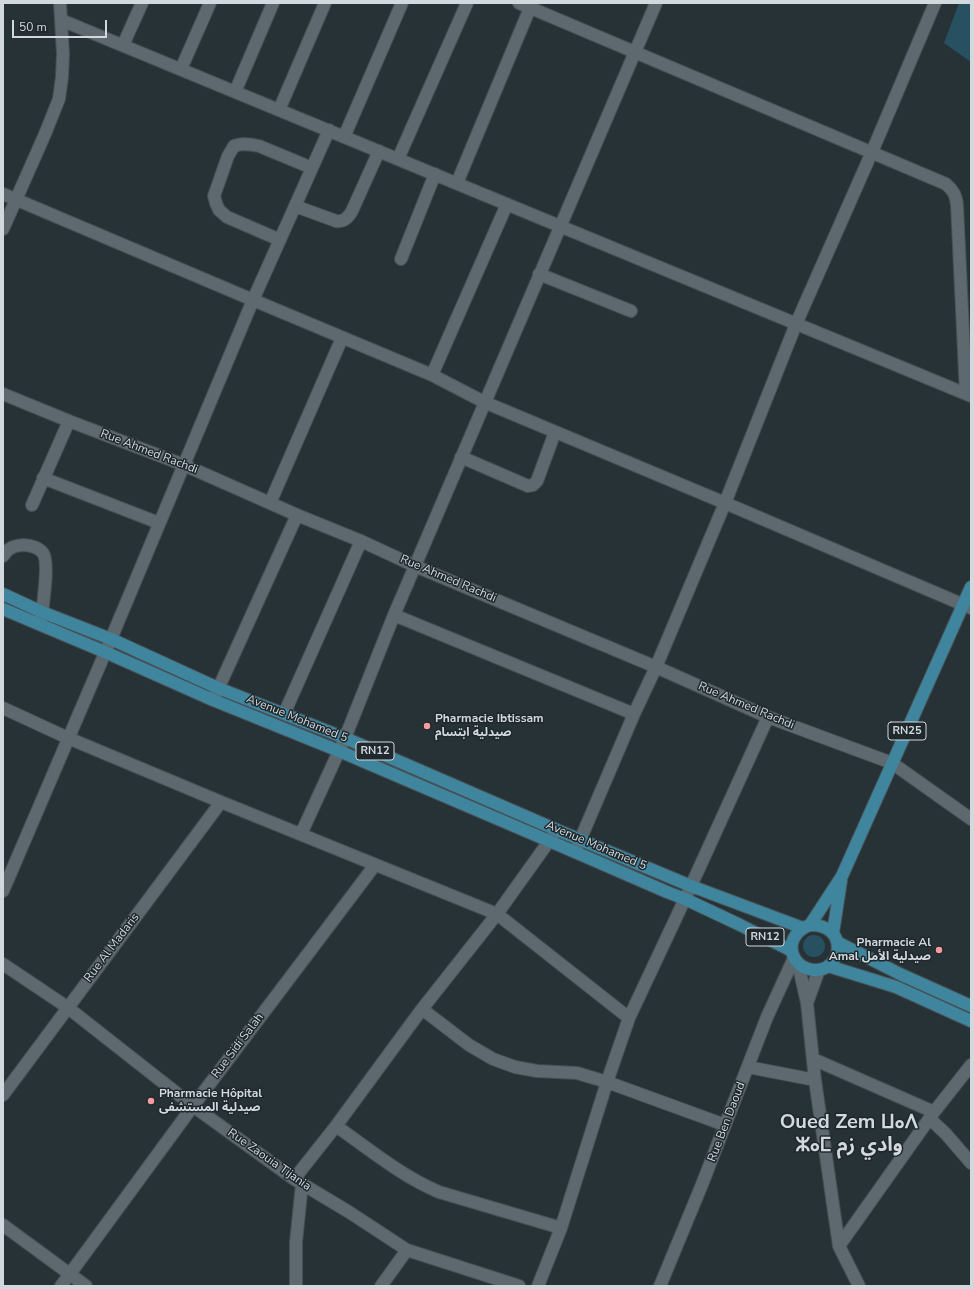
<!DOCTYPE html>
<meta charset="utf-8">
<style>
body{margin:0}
#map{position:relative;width:974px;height:1289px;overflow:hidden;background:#273237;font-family:"Nunito Sans",sans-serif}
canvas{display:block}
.frame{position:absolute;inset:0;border:4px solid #d2d8dc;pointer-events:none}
.scale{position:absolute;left:12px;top:20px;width:95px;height:18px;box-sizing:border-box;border:2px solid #d2d8dc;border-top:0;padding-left:5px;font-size:12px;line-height:14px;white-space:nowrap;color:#d2d8dc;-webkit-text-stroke:3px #1e282d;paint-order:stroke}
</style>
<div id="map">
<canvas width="974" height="1289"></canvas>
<div class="frame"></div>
<div class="scale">50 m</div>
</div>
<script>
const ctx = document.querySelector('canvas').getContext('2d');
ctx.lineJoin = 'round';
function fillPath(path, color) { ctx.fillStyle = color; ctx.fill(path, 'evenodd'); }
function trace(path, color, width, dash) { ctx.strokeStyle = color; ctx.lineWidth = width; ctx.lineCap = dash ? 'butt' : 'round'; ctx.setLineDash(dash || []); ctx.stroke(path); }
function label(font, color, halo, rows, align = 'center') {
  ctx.font = font + ' "Nunito Sans","Noto Sans Arabic","Noto Sans Tifinagh",sans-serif'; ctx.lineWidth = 3; ctx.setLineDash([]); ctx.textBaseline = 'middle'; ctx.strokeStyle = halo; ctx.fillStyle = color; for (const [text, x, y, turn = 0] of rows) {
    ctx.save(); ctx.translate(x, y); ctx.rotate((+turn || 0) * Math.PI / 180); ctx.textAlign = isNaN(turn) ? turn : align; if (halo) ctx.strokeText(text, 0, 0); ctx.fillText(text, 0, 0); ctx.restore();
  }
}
fillPath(new Path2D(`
 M959 3H971V62L944 43Z
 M803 946a11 11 0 1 1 22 0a11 11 0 1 1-22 0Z`), '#275161');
const minor = new Path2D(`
 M519 3 946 184C953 190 956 195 957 205L966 394
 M61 20 971 396
 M123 45 142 3
 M181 69 210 3
 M235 92 273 3
 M279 110 325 3
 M344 137 402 3
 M398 159 467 3
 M457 183 530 8
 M3 194 253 300 432 375 484 402 725 503 971 608
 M295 206 336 221C344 222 348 218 352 211L379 151
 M3 229 45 134 59 99 62 77 63 54 60 3
 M280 240 227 217 219 210 216 203 214 196 228 156 234 146C243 143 250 144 259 146L312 168
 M401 259 435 174
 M539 274 631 311
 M432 375 507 204
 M3 394 69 421 184 465 297 515 361 541 415 566 656 667 768 717 892 763 971 819
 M461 457 528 486 533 485 537 481 555 432
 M43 478 159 523
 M270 503 342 338
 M32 505 69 421
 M3 556C8 548 14 545 24 545 31 545 39 548 43 553 50 563 42 609 41 622
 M394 615 634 714
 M214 698 297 515
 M3 708 68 738 221 802 497 914 629 1018
 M284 714 361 541
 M301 834 345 738 394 615 656 3
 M575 852 634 714 656 667 725 503 796 324 872 152 935 3
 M3 891 111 639 253 300 329 130
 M798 963 807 1003 815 1080 839 1246 859 1286
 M3 964 67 1007 193 1106 294 1179 349 1212 407 1250 519 1286
 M807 1003 819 970
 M422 1009 469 1045 493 1059 515 1067 537 1071 577 1073 607 1082 725 1125
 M813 1059 934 1112 971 1065
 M748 1067 815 1080
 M3 1095 221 802
 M930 1119 946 1134 971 1163
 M336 1126C369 1149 401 1176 439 1192L561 1228
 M294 1179 336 1126 422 1009 497 914 557 830
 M3 1225 86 1286
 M839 1246 934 1112
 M61 1286 193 1106 375 865
 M296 1286V1242L302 1184
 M381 1286 407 1250
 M538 1286 561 1228 607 1082 629 1018 691 886 768 717
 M660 1286 701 1187 767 1017 794 958`);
const major = new Path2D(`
 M3 594 42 612 111 639 218 688 345 738 557 830 691 886 803 928
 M3 609 105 652 213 700 339 751 575 852 667 892 685 899 738 924 792 951
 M810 925C849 924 844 972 813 970 806 969 799 966 795 959 786 944 796 930 810 925L842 876 971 587
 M833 933 841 881
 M837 942 902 975 971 1006
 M828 966 896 987 971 1021`);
trace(minor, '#464f53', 14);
trace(major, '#464f53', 14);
trace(minor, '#5d696e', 12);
trace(major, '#3f859e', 12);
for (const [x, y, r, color] of [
 [427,726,4,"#f49b9f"],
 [939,950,4,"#f49b9f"],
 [151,1101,4,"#f49b9f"]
]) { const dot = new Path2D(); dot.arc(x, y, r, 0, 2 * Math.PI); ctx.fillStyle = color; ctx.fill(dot); trace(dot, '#1e282d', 1.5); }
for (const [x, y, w] of [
 [907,731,38],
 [375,751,38],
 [765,937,38]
]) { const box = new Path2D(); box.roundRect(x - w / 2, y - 9, w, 18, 3); ctx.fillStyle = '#1e282d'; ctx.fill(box); trace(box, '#d2d8dc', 1); }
label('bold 11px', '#d2d8dc', null, [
 ["RN25",907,731],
 ["RN12",375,751],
 ["RN12",765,937]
]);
label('12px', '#d2d8dc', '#1e282d', [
 ["Rue Ahmed Rachdi",149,452,21],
 ["Rue Ahmed Rachdi",448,579,23],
 ["Rue Ahmed Rachdi",746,706,23],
 ["Avenue Mohamed 5",297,719,22],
 ["Avenue Mohamed 5",596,846,23],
 ["Rue Al Madaris",112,948,-53],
 ["Rue Sidi Salah",238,1046,-53],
 ["Rue Ben Daoud",727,1122,-69],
 ["Rue Zaouia Tijania",269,1160,35]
]);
label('bold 12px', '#d2d8dc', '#1e282d', [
 ["Pharmacie Ibtissam",435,719],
 ["صيدلية ابتسام",435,733],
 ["Pharmacie Al",931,943,"right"],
 ["Amal صيدلية الأمل",931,957,"right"],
 ["Pharmacie Hôpital",159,1094],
 ["صيدلية المستشفى",159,1108]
], 'left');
label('bold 20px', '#d2d8dc', '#1e282d', [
 ["Oued Zem ⵡⴰⴷ",849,1123],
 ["ⵣⴰⵎ وادي زم",849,1146]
]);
</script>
